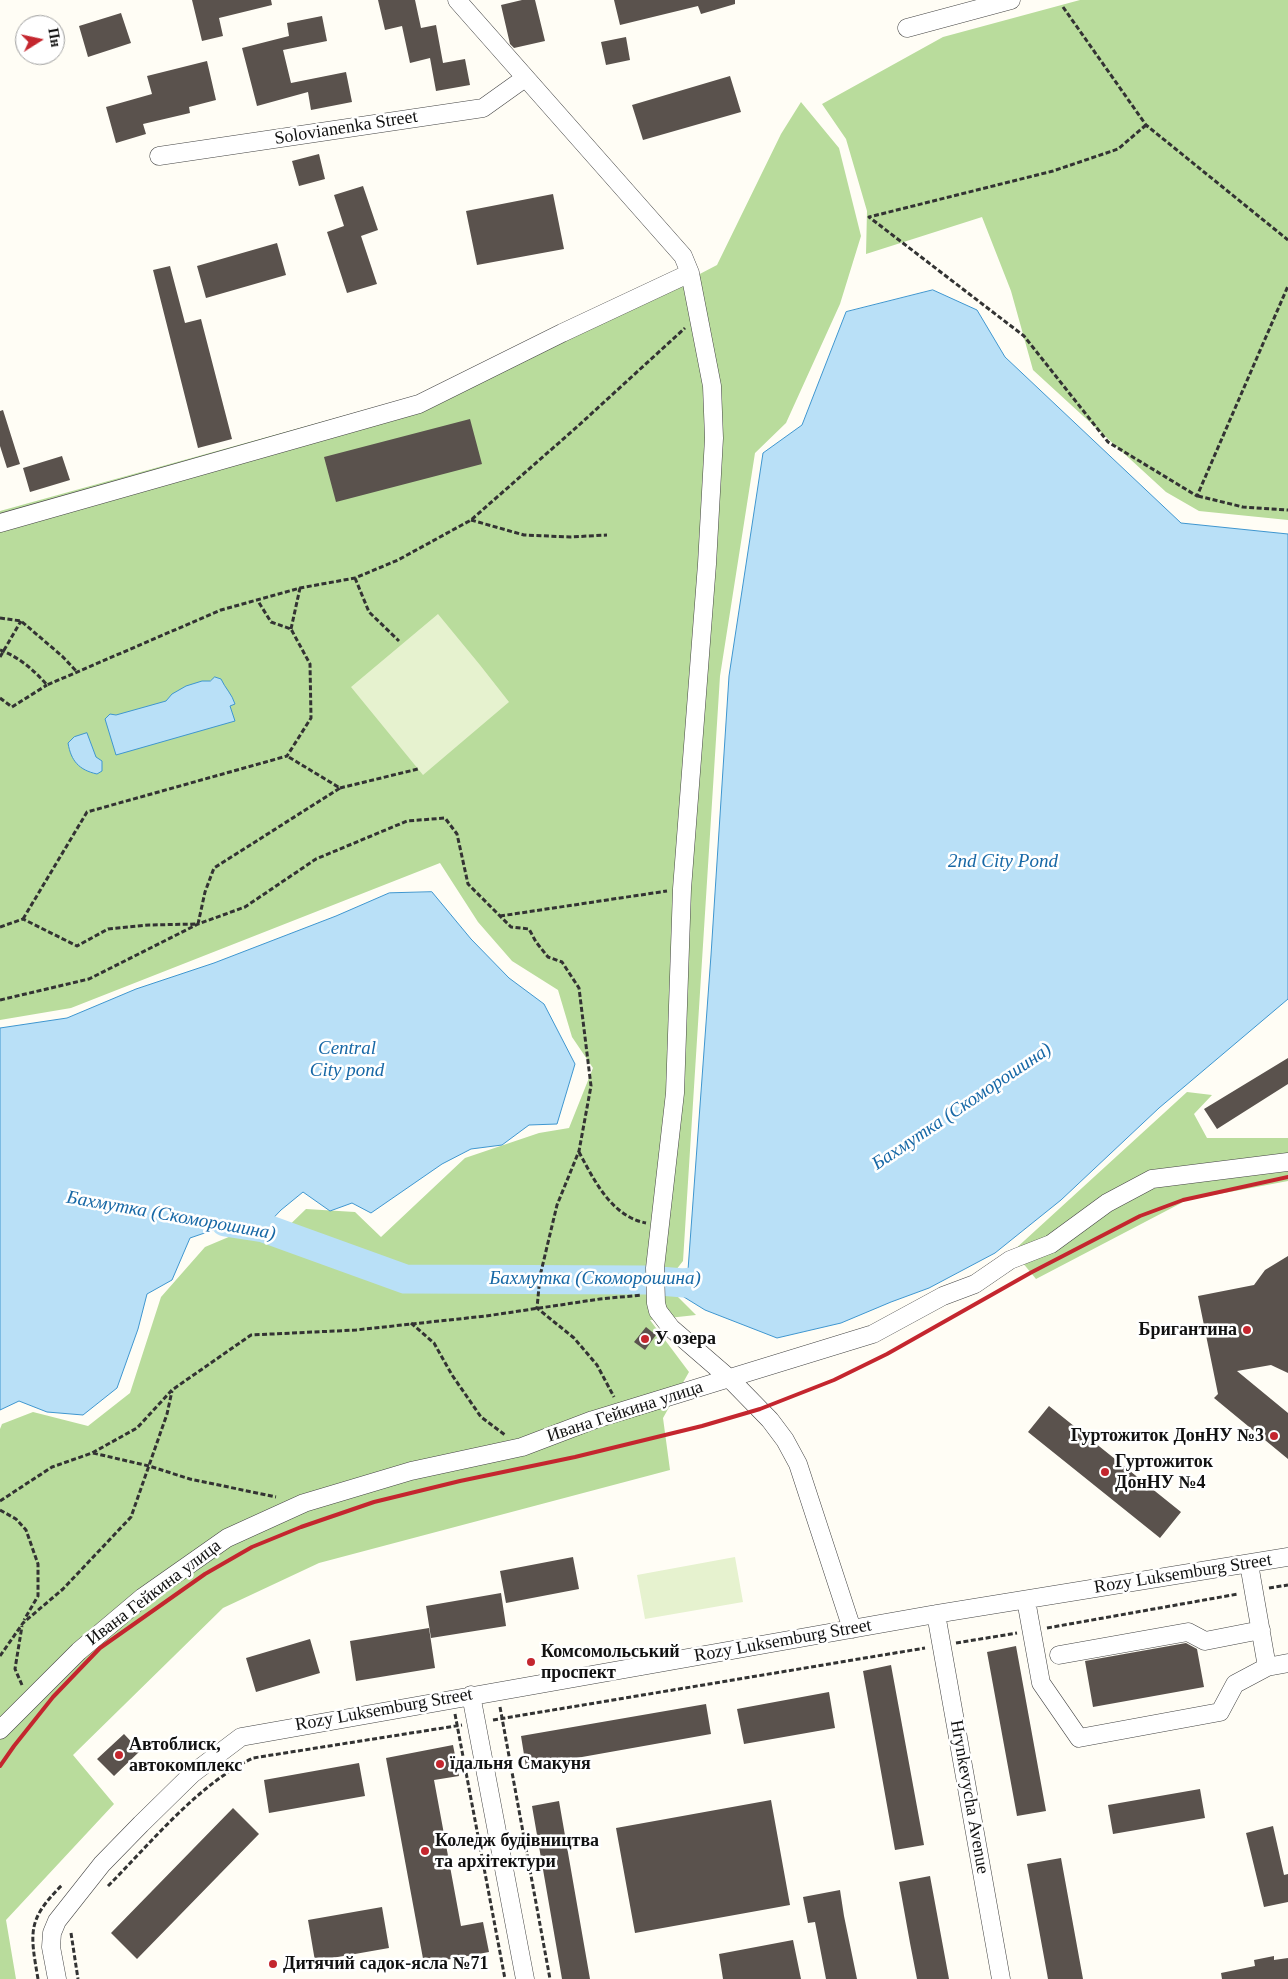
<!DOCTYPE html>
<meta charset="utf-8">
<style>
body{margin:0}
#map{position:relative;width:1288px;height:1979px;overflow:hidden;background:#fffdf5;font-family:"Times New Roman",serif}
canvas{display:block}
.north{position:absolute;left:15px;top:15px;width:50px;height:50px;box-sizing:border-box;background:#fff;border:1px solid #a0a0a0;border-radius:50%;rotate:80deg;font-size:14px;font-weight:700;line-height:20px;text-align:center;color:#111}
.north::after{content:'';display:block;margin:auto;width:18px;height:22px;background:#c4262e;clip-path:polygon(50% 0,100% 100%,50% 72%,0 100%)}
</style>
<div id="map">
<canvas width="1288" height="1979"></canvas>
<div class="north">Пн</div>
</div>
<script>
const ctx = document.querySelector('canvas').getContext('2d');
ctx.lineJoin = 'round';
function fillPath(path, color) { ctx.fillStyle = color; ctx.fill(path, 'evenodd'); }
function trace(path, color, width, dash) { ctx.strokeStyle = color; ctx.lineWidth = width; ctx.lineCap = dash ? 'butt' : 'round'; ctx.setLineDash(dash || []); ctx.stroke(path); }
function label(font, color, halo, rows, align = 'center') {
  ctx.font = font + ' "Times New Roman",serif'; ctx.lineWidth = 5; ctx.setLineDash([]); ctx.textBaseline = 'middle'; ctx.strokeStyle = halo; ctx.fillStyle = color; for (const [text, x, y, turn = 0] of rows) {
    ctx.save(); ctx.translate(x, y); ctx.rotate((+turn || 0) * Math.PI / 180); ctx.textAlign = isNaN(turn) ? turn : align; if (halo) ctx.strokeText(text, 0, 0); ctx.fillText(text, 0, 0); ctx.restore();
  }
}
fillPath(new Path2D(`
 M1080 0H1288V520L1199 511 1166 492 1033 370 1011 291 982 217 866 254 867 211 846 139 822 104 943 37Z
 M801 102 839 148 861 236 840 304 786 423 755 453 720 676 683 1261 665 1284 696 1315 650 1320 689 1372 663 1418 670 1470 319 1563 223 1608 73 1755 114 1804 6 1920 16 1979H0V1429L2 1424 33 1412 88 1426 130 1393 161 1297 205 1247 231 1236 274 1240 306 1209 355 1212 381 1237 465 1158 539 1133 569 1128 593 1068 572 1037 558 990 512 961 478 922 440 863 71 1008 0 1020V511L444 388 673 288 717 265 781 134Z
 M1187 1092 1212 1095 1194 1114 1207 1138H1288V1181L1187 1200 1036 1279 1013 1251Z`), '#b9dc9c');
fillPath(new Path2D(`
 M438 614 480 665 509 702 423 775 351 687Z
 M735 1557 743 1602 645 1619 637 1575Z`), '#e6f2cf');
const water = new Path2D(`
 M933 290 977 310 1005 357 1181 523 1288 534V999L1159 1108 1061 1200 995 1253 929 1288 891 1302 841 1323 777 1338 705 1310 671 1289 668 1281 674 1276 688 1270 711 955 729 676 763 453 802 425 846 312Z
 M215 677 221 679C225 688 232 694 235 704L230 706 235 721 116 755 105 719 110 714 116 715 166 701 172 694 186 686 202 681H210Z
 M87 733 96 757 102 761V771L97 774C79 770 71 761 68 743L74 737Z
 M432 892 471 939 509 978 544 1004 575 1064 557 1124 529 1125 502 1145 471 1149 442 1164 371 1213 352 1203 330 1211 303 1192 281 1210 259 1233 225 1226 190 1238 172 1280 147 1294 138 1329 117 1388 83 1415 47 1412 19 1401 0 1410V1028L67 1018 136 989 214 963 336 916 389 893Z`);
fillPath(water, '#b9e0f7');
trace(water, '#3f96cf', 1);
trace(new Path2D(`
 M225 1222 264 1228 405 1279 647 1280 684 1283 708 1280`), '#b9e0f7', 29);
fillPath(new Path2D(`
 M192 0H271L272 5 219 18 223 36 202 41Z
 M378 0H415L421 28 436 25 443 63 465 59 470 85 436 91 430 58 410 63 402 26 385 30Z
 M522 0H535L545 41 514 48 510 44 501 5Z
 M614 0H735V4L701 14 698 6 620 25Z
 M121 13 131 43 88 57 79 26Z
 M322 16 327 41 283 50 291 83 346 72 352 102 311 110 308 92 257 106 242 48 289 36 287 23Z
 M626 37 630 60 606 65 601 42Z
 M207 61 216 100 189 107 190 113 143 124 146 134 116 143 106 107 152 94 147 76Z
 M730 76 741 112 643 140 632 105Z
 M319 154 325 179 299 186 292 161Z
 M363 186 378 230 361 236 377 284 347 293 327 232 344 226 334 195Z
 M553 194 564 249 477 265 466 211Z
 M277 243 286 275 206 298 197 266Z
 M170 266 185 323 201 319 232 439 198 448 153 270Z
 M3 410 20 464 7 468 0 446V411Z
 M470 419 482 464 336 502 324 457Z
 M62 456 70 480 30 492 23 468Z
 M1288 1058V1084L1217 1129 1204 1109Z
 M1288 1256V1373L1271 1365 1237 1371 1288 1413V1459L1214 1398 1218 1394 1198 1296 1254 1285 1265 1270Z
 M646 1327 656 1335 645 1350 634 1342Z
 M1049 1406 1181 1512 1160 1538 1028 1432Z
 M573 1557 579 1589 506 1603 500 1571Z
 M501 1593 506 1626 431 1638 426 1606Z
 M429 1628 435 1668 356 1681 350 1641Z
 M310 1639 320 1673 256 1692 246 1658Z
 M1186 1643 1197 1649 1204 1687 1093 1707 1085 1661Z
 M1016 1646 1046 1811 1017 1816 987 1652Z
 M891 1665 924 1845 895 1850 863 1671Z
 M829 1692 835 1728 744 1744 737 1709Z
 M706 1704 711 1734 526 1767 521 1736Z
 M124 1734 140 1751 114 1776 97 1759Z
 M453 1745 459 1776 434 1780 461 1926 483 1922 489 1952 424 1964 386 1758Z
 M359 1763 365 1796 269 1813 264 1780Z
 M1200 1789 1205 1818 1113 1834 1108 1805Z
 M771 1800 790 1905 635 1933 616 1828Z
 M559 1801 590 1979H562L532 1806Z
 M233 1808 259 1834 137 1959 111 1933Z
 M1273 1826 1284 1875 1288 1874V1902L1264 1907 1246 1833Z
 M1061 1858 1083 1979H1048L1027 1864Z
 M930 1876 949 1979H917L910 1943 899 1882Z
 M840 1890 844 1916 857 1979H826L815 1922 808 1923 803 1897Z
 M382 1907 389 1948 315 1961 308 1920Z
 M793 1940 801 1979H723L719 1954Z
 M1274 1956V1960L1288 1958V1979H1222L1221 1973 1255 1966 1254 1960Z`), '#5a524d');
const minor = new Path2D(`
 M457 0 683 256 690 273 712 386 714 438 707 564 682 889 675 1093 655 1268 656 1303 658 1311 671 1328 730 1379 770 1420 785 1440 798 1464 852 1629
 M907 28 1011 0
 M159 156 483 108 525 78
 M0 523 419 404 562 333 690 273
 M1026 1600 1041 1683 1079 1738 1220 1712 1235 1684 1267 1667 1249 1564
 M936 1614 1001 1979
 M1059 1655 1188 1632 1205 1641 1261 1630
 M1267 1667 1288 1663
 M471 1695 525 1979
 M0 1730 79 1651 143 1597 227 1538 304 1503 411 1471 522 1447 593 1420 873 1334 943 1296 975 1284 1010 1260 1051 1244 1107 1203 1152 1179 1288 1162
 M57 1979 51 1947 52 1933 57 1921 102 1864 141 1824 192 1774 241 1737 936 1614 1288 1557`);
trace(minor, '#444', 19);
trace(new Path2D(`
 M1063 7 1146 125 1288 240
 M1146 125 1118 149 1053 171 869 217 1024 336 1108 442 1197 496 1288 286
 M1198 496 1243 507 1288 510
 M471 520 524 535 570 537 607 535
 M355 578 369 612 399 641
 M0 618 21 621 62 656 78 673
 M291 629 300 588
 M0 650C19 657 34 670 47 685L221 610 300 588 355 578 398 560 471 520 578 426 685 328
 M0 657 21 621
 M0 698 12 707 47 685
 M340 788 418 769
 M500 916 667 891
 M23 919 87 812 287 756 311 718 310 664 291 629 271 622 258 601
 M0 927 23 919 77 946 108 929 149 925 198 924 205 892 214 868 340 788 287 756
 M0 1000 89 979 198 924 245 907 316 859 407 821 445 818 457 834 468 884 511 927 529 929 536 942 548 957 562 962 579 988 591 1086 579 1151 557 1205 540 1276 537 1308 574 1338 597 1365 614 1397
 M579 1152C594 1180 611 1216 646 1223
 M411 1323 434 1343 452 1375 481 1417 505 1435
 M93 1453 149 1466 190 1479 276 1497
 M0 1501 52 1467 92 1453 137 1428 172 1390 251 1335 356 1330 486 1316 600 1299 642 1295
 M0 1510 16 1519 26 1530 38 1564V1596L24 1620
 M1269 1588 1288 1585
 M1047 1628 1238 1594
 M956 1643 1017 1633
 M0 1656 23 1623 63 1589 131 1517 167 1414 172 1391
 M22 1685 15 1669 22 1626
 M500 1707 550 1979
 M455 1714 505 1979
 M493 1720 925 1648
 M108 1886C151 1843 198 1784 253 1758L462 1725
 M71 1933 78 1979
 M38 1979C30 1932 27 1920 62 1885`), '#333', 3, [5, 2.5]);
trace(minor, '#fff', 18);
trace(new Path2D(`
 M0 1766 14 1746 53 1697 100 1648 205 1574 252 1547 301 1527 374 1502 460 1481 575 1457 702 1426 760 1409 834 1380 887 1354 1032 1272 1140 1216 1183 1200 1288 1177`), '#c4262e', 4);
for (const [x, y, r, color] of [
 [1247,1330,5,"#c4262e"],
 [645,1339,5,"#c4262e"],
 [1274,1436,5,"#c4262e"],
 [1105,1472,5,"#c4262e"],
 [531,1662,5,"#c4262e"],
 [119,1755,5,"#c4262e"],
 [440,1764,5,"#c4262e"],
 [425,1851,5,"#c4262e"],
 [273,1964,5,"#c4262e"]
]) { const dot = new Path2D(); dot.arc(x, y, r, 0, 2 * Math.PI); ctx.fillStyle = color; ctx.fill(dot); trace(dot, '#fff', 2); }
label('18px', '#111', '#fff', [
 ["Solovianenka Street",346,128,-9],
 ["Ивана Гейкина улица",625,1412,-18],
 ["Rozy Luksemburg Street",1183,1574,-9],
 ["Ивана Гейкина улица",154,1593,-37],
 ["Rozy Luksemburg Street",783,1641,-10],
 ["Rozy Luksemburg Street",384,1710,-10],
 ["Hrynkevycha Avenue",969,1797,80]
]);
label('bold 18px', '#111', '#fff', [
 ["Бригантина",1237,1330,"right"],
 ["У озера",655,1339],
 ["Гуртожиток ДонНУ №3",1264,1436,"right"],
 ["Гуртожиток",1115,1462],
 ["ДонНУ №4",1115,1483],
 ["Комсомольський",541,1652],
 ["проспект",541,1673],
 ["Автоблиск,",129,1745],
 ["автокомплекс",129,1766],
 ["їдальня Смакуня",450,1764],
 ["Коледж будівництва",435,1841],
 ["та архітектури",435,1862],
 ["Дитячий садок-ясла №71",283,1964]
], 'left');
label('italic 19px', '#1768a6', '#fff', [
 ["2nd City Pond",1003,862],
 ["Central",347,1049],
 ["City pond",347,1071],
 ["Бахмутка (Скоморошина)",962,1107,-34],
 ["Бахмутка (Скоморошина)",171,1216,10],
 ["Бахмутка (Скоморошина)",595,1279]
]);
</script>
